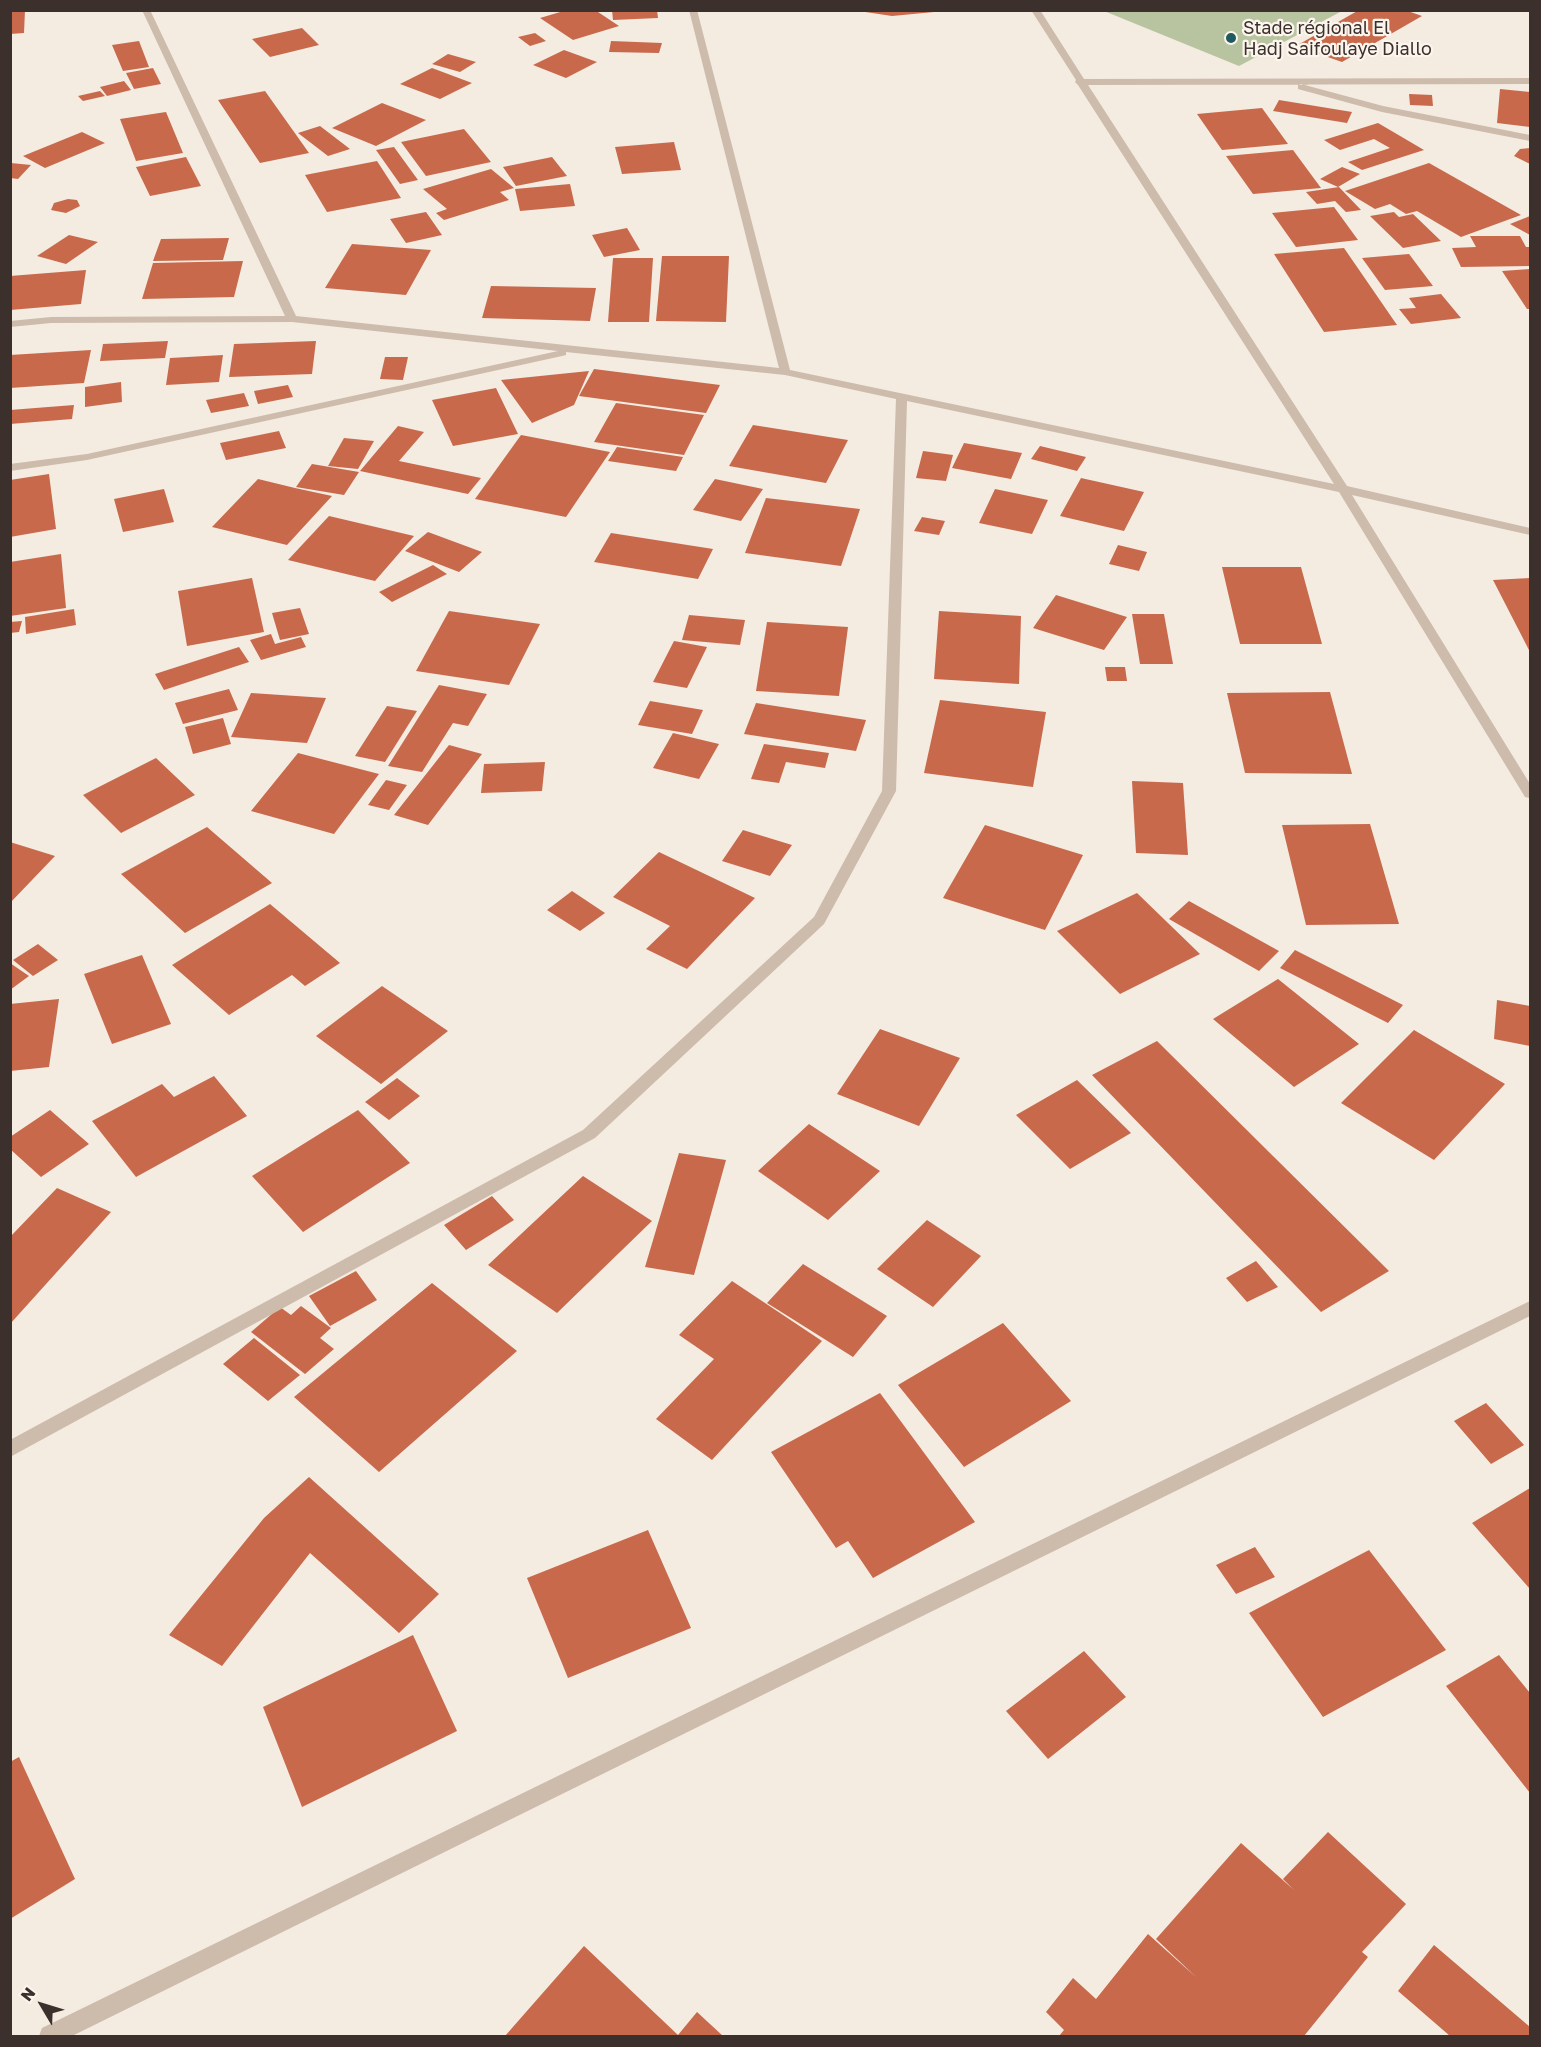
<!DOCTYPE html>
<meta charset="utf-8">
<style>
body{margin:0}
#map{position:relative;width:1541px;height:2047px;overflow:hidden;background:#f4ebe1;font-family:"Golos Text",sans-serif}
canvas{display:block}
.frame{position:absolute;inset:0;border:12px solid #3b302b;pointer-events:none}
.north{position:absolute;left:12px;top:1975px;width:60px;height:60px;-webkit-text-stroke:4px #fbf5ee;paint-order:stroke;rotate:308deg;font-size:16px;font-weight:700;line-height:24px;text-align:center;color:#3b302b}
.north::after{content:'';display:block;margin:auto;width:21px;height:27px;background:#3b302b;clip-path:polygon(50% 0,100% 100%,50% 72%,0 100%)}
</style>
<div id="map">
<canvas width="1541" height="2047"></canvas>
<div class="frame"></div>
<div class="north">N</div>
</div>
<script>
const ctx = document.querySelector('canvas').getContext('2d');
ctx.lineJoin = 'round';
function fillPath(path, color) { ctx.fillStyle = color; ctx.fill(path, 'evenodd'); }
function trace(path, color, width, dash) { ctx.strokeStyle = color; ctx.lineWidth = width; ctx.lineCap = dash ? 'butt' : 'round'; ctx.setLineDash(dash || []); ctx.stroke(path); }
function label(font, color, halo, rows, align = 'center') {
  ctx.font = font + ' "Golos Text",sans-serif'; ctx.lineWidth = 4.5; ctx.setLineDash([]); ctx.textBaseline = 'middle'; ctx.strokeStyle = halo; ctx.fillStyle = color; for (const [text, x, y, turn = 0] of rows) {
    ctx.save(); ctx.translate(x, y); ctx.rotate((+turn || 0) * Math.PI / 180); ctx.textAlign = isNaN(turn) ? turn : align; if (halo) ctx.strokeText(text, 0, 0); ctx.fillText(text, 0, 0); ctx.restore();
  }
}
fillPath(new Path2D(`
 M1104 11 1342 10V11L1239 66Z`), '#b8c4a0');
fillPath(new Path2D(`
 M10 10H25L24 33 10 34Z
 M567 10H595L619 26 573 40 540 18Z
 M612 10H657L658 18 613 20Z
 M852 10H934V12L892 16Z
 M1359 10H1405L1422 16 1342 62 1296 46Z
 M302 28 319 45 270 57 252 39Z
 M535 33 546 41 530 46 518 37Z
 M139 41 149 67 123 71 112 45Z
 M611 41 662 43 659 53 609 52Z
 M564 50 597 62 566 78 533 65Z
 M448 54 476 62 460 72 432 64Z
 M153 68 161 84 134 89 126 73Z
 M432 68 472 83 440 99 400 84Z
 M124 81 131 90 107 96 100 87Z
 M1500 89 1530 92V127L1497 123Z
 M100 91 105 96 83 101 78 96Z
 M265 91 309 153 260 163 218 100Z
 M1409 94 1432 95 1433 106 1410 105Z
 M1279 100 1352 112 1347 123 1273 111Z
 M382 103 426 120 376 146 332 128Z
 M1262 108 1288 144 1222 150 1197 114Z
 M166 112 183 153 136 161 120 119Z
 M1378 123 1424 150 1362 170 1348 162 1390 148 1374 139 1340 150 1324 140Z
 M320 126 350 149 328 156 298 133Z
 M464 129 491 162 426 176 401 142Z
 M82 132 105 143 45 168 23 156Z
 M674 142 681 170 622 174 615 147Z
 M394 147 418 180 400 184 376 150Z
 M1530 148V164L1514 156 1520 149Z
 M1293 150 1321 188 1253 194 1226 156Z
 M186 157 201 186 150 196 136 167Z
 M552 157 567 176 516 186 503 167Z
 M377 161 401 198 327 212 305 175Z
 M11 163 31 165 18 179 10 178Z
 M1429 163 1521 215 1461 237 1417 211 1406 214 1390 204 1375 209 1345 191Z
 M1342 167 1360 174 1338 187 1320 179Z
 M491 169 514 188 500 192 509 200 444 220 436 213 447 209 423 189Z
 M570 184 575 206 520 211 515 189Z
 M1339 187 1361 210 1346 212 1335 201 1317 204 1306 192Z
 M68 199 77 200 80 206 66 213 51 210 54 203Z
 M1334 207 1358 240 1296 247 1272 213Z
 M426 212 442 235 406 243 390 219Z
 M1394 212 1399 217 1413 214 1441 241 1403 248 1370 216Z
 M1530 216V235L1510 224Z
 M627 228 640 250 604 257 592 235Z
 M69 235 98 242 66 264 37 256Z
 M1470 236H1520L1526 247H1530V266L1461 267 1452 248 1476 247Z
 M229 238 223 260 153 261 161 239Z
 M352 244 431 250 406 295 325 288Z
 M1344 248 1397 325 1324 332 1274 254Z
 M1409 254 1433 286 1385 290 1362 258Z
 M662 256H729L726 322 656 321Z
 M613 258H653L649 322H608Z
 M243 261 234 297 142 299 153 263Z
 M1530 269V309H1527L1502 271Z
 M86 270 81 304 10 310V276Z
 M491 286 596 288 590 321 482 318Z
 M1441 294 1461 318 1411 324 1399 309 1416 308 1409 298Z
 M168 341 165 358 100 361 103 344Z
 M316 341 312 374 229 377 234 344Z
 M91 350 84 383 10 388V355Z
 M223 355 219 382 166 385 170 358Z
 M385 357H408L403 380 380 379Z
 M594 369 720 385 706 413 579 396Z
 M589 371 574 405 532 423 501 380Z
 M121 382 122 402 85 407V387Z
 M288 385 293 397 258 404 254 391Z
 M496 388 518 434 453 446 432 400Z
 M244 393 249 406 211 413 206 400Z
 M616 403 704 415 684 455 594 442Z
 M74 405 72 419 10 424V410Z
 M753 425 848 440 826 483 729 466Z
 M398 426 424 432 399 461 481 478 468 494 360 471Z
 M279 431 286 448 226 460 220 443Z
 M521 435 610 452 566 517 475 499Z
 M344 438 374 441 358 469 328 466Z
 M964 443 1022 453 1011 479 952 468Z
 M1040 446 1086 457 1077 471 1031 459Z
 M617 447 683 457 676 471 608 461Z
 M923 451 953 455 946 481 916 478Z
 M312 464 359 472 344 495 296 487Z
 M49 474 56 529 10 537V480Z
 M1081 478 1144 492 1124 531 1060 516Z
 M258 479 295 488 332 496 287 545 212 527Z
 M715 479 763 489 741 521 693 510Z
 M164 489 174 522 123 532 114 499Z
 M995 489 1048 500 1032 534 979 523Z
 M766 498 860 509 841 566 745 553Z
 M329 516 414 536 375 581 288 560Z
 M922 517 945 521 939 535 914 531Z
 M428 532 482 552 459 572 405 551Z
 M611 533 713 549 698 579 594 562Z
 M1118 545 1147 552 1139 571 1109 564Z
 M61 554 66 608 10 616V562Z
 M433 565 447 574 392 602 379 592Z
 M1222 567H1301L1322 644H1240Z
 M252 578 264 632 187 646 178 591Z
 M1530 578V652L1493 580Z
 M1056 595 1127 617 1104 650 1033 628Z
 M300 608 309 634 280 640 272 613Z
 M74 609 76 625 26 634 25 617Z
 M449 611 540 624 509 685 416 671Z
 M939 611 1021 616 1019 684 934 679Z
 M1132 614H1164L1173 664H1140Z
 M689 615 745 620 740 645 682 640Z
 M22 621 19 632 10 633V622Z
 M767 622 848 627 839 696 756 691Z
 M271 634 275 644 301 637 306 647 261 660 250 640Z
 M674 641 707 647 687 688 653 682Z
 M239 647 249 662 164 690 155 674Z
 M1105 667H1125L1127 681H1107Z
 M439 685 487 694 468 726 453 723 422 772 388 766Z
 M229 689 238 710 183 724 175 703Z
 M1330 692 1352 774 1245 773 1227 693Z
 M251 693 326 698 307 743 231 737Z
 M940 700 1046 712 1033 787 924 773Z
 M650 701 703 710 692 734 638 725Z
 M756 703 866 720 856 751 744 734Z
 M387 706 417 711 385 762 355 756Z
 M223 718 231 744 193 754 185 727Z
 M673 733 719 744 699 779 653 768Z
 M764 744 829 753 825 768 786 762 779 783 751 779Z
 M449 745 482 754 428 825 394 815Z
 M298 753 379 774 334 834 251 811Z
 M156 758 195 795 121 833 83 795Z
 M545 762 542 791 481 793 484 764Z
 M386 780 407 785 389 810 368 805Z
 M1132 781 1183 783 1188 855 1136 853Z
 M1370 824 1399 924 1306 925 1282 825Z
 M985 825 1083 855 1045 930 943 898Z
 M207 827 272 883 185 933 121 874Z
 M743 830 792 845 770 876 722 861Z
 M10 842 55 856 10 903Z
 M659 852 755 898 687 969 646 949 670 926 613 897Z
 M572 891 605 913 580 931 547 910Z
 M1137 893 1200 954 1120 994 1057 931Z
 M1189 901 1279 951 1259 971 1169 919Z
 M270 904 340 963 305 986 292 975 229 1015 172 965Z
 M38 944 58 960 33 976 13 960Z
 M1295 950 1403 1005 1388 1023 1280 968Z
 M142 955 171 1024 112 1044 84 974Z
 M10 963 29 976 10 990Z
 M1278 979 1359 1044 1294 1087 1213 1019Z
 M382 986 448 1031 381 1084 316 1036Z
 M59 999 49 1067 10 1071V1004Z
 M1497 1000 1530 1006V1046L1494 1039Z
 M880 1029 960 1058 919 1126 837 1094Z
 M1414 1030 1505 1084 1434 1160 1341 1103Z
 M1157 1041 1389 1271 1321 1312 1092 1075Z
 M214 1076 247 1116 136 1177 92 1121 162 1084 174 1097Z
 M397 1078 420 1096 389 1120 365 1102Z
 M1077 1080 1131 1133 1070 1169 1016 1115Z
 M50 1110 89 1144 41 1177 10 1149V1137Z
 M358 1110 410 1163 303 1232 252 1176Z
 M809 1124 880 1171 828 1220 758 1171Z
 M679 1153 726 1160 694 1275 645 1267Z
 M583 1176 652 1221 557 1313 488 1265Z
 M57 1188 111 1212 10 1324V1237Z
 M492 1196 514 1220 466 1250 444 1225Z
 M927 1220 981 1256 933 1307 877 1269Z
 M1256 1261 1278 1287 1247 1302 1226 1278Z
 M803 1264 887 1316 853 1357 767 1303Z
 M356 1271 377 1300 330 1326 309 1296Z
 M732 1281 822 1341 712 1460 656 1419 714 1359 679 1335Z
 M432 1283 517 1351 379 1472 294 1397Z
 M301 1306 331 1328 320 1338 334 1349 305 1374 251 1332 280 1307 291 1315Z
 M1003 1323 1071 1401 964 1467 898 1385Z
 M254 1338 300 1375 268 1401 223 1364Z
 M880 1393 975 1522 873 1578 848 1541 836 1548 771 1452Z
 M1486 1403 1524 1445 1491 1464 1454 1421Z
 M309 1477 439 1594 399 1633 310 1553 222 1666 169 1635 264 1518Z
 M1530 1488V1589L1472 1523Z
 M648 1530 691 1628 568 1678 527 1578Z
 M1255 1547 1275 1577 1236 1594 1216 1565Z
 M1369 1550 1446 1650 1323 1717 1249 1613Z
 M413 1635 457 1731 302 1807 263 1707Z
 M1084 1651 1126 1697 1048 1759 1006 1711Z
 M1499 1655 1530 1693V1793L1446 1686Z
 M19 1757 75 1879 10 1919V1762Z
 M1328 1832 1406 1904 1362 1952 1368 1957 1304 2036H1059L1064 2030 1046 2012 1073 1978 1096 1999 1148 1934 1197 1978 1156 1939 1241 1843 1294 1890 1283 1879Z
 M1434 1945 1530 2027V2036H1450L1398 1991Z
 M584 1946 678 2035 697 2012 723 2036H505Z`), '#c8694b');
fillPath(new Path2D(`
 M142 10H150L296 316 779 368 689 10H697L790 370 1334 484 1078 85 1075 82 1076 80 1031 10H1040L1084 79 1530 78V84L1088 85 1347 486 1530 528V535L1352 495 1530 784V798L1525 797 1339 492 907 401 896 791 824 924 595 1138 10 1457V1440L583 1130 814 917 882 791 896 399 785 375 566 352V355L562 356 87 460 10 471V464L87 454 558 351 292 322 51 323 10 327V321L51 317 285 316Z
 M1301 84 1383 106 1530 135V141L1382 112 1298 89V85Z
 M1530 1301V1316L72 2036H39L42 2028Z`), '#cdbbac');
for (const [x, y, r, color] of [
 [1231,38,6,"#1f5a5e"]
]) { const dot = new Path2D(); dot.arc(x, y, r, 0, 2 * Math.PI); ctx.fillStyle = color; ctx.fill(dot); trace(dot, '#fbf5ee', 2); }
label('18px', '#3b302b', '#fbf5ee', [
 ["Stade régional El",1243,28],
 ["Hadj Saifoulaye Diallo",1243,49]
], 'left');
</script>
